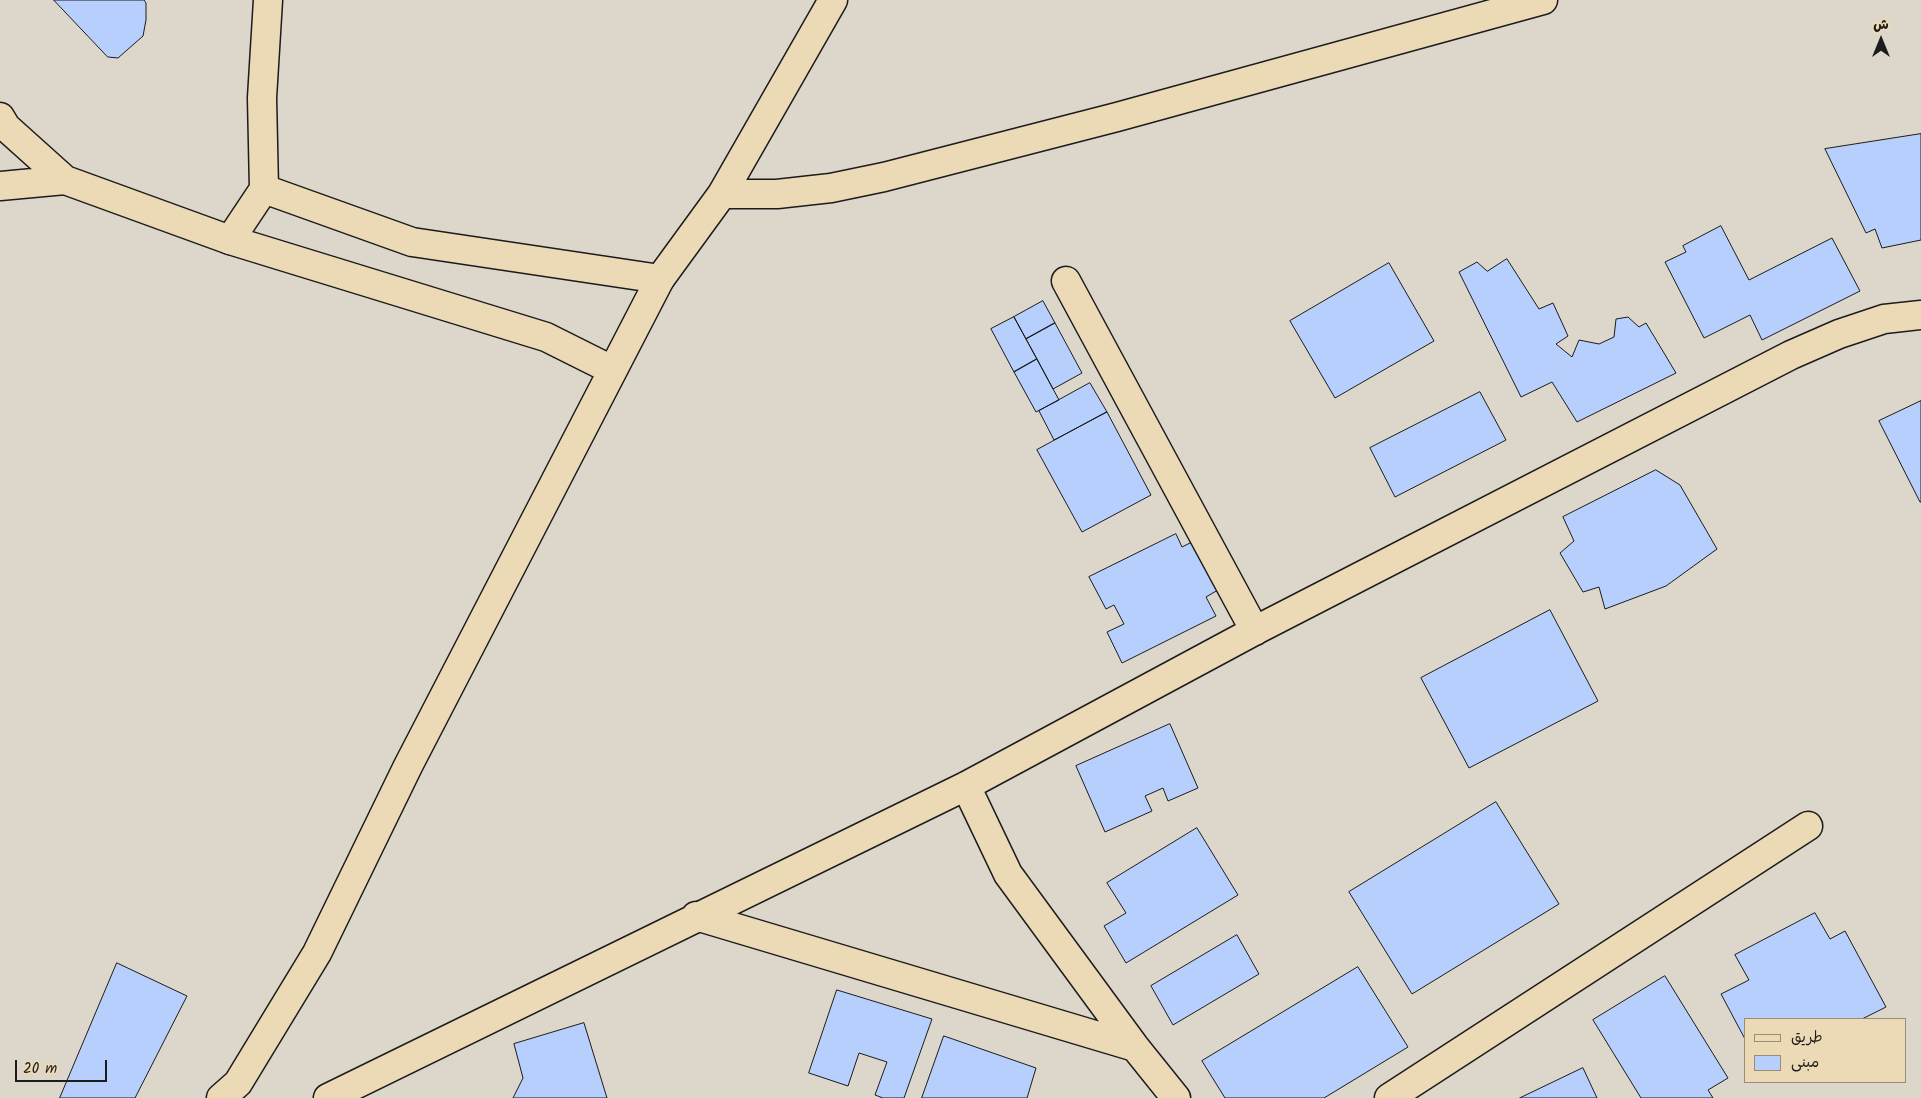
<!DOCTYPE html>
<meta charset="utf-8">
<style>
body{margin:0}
#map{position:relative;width:1921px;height:1098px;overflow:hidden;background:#dcd6cb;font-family:Kalam,"Playpen Sans Arabic",sans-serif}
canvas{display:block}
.legend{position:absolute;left:1744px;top:1018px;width:162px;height:65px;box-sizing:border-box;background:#ecd9b6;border:1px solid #998d78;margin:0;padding:6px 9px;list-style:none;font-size:15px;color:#1c1c1c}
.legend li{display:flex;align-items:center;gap:10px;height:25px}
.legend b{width:25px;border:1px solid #998d78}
.north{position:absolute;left:1856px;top:15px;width:50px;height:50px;-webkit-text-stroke:4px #ecd9b6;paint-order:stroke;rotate:0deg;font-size:14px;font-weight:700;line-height:20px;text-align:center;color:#1c1c1c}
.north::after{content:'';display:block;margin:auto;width:18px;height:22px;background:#1c1c1c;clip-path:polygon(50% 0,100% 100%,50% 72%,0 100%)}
.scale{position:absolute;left:15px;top:1060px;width:92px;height:22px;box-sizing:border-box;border:2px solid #1c1c1c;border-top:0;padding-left:6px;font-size:15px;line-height:18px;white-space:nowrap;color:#1c1c1c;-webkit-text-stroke:4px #ecd9b6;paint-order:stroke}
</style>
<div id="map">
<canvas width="1921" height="1098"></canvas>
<ul class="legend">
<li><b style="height:6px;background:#ecd9b6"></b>طريق</li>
<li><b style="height:14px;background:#b6cffd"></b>مبنى</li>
</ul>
<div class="north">ش</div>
<div class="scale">20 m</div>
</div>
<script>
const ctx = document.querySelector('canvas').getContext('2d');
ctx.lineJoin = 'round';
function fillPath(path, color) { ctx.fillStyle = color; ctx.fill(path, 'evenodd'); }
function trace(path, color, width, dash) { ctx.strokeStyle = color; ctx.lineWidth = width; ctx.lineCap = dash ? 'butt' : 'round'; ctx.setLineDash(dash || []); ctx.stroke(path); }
const building = new Path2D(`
 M54 0H144L146 3V20L143 36 118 58 108 57Z
 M1921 134V240L1882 248 1875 229 1866 233 1825 149Z
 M1721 226 1749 280 1832 238 1860 291 1762 340 1750 315 1704 338 1665 262 1686 252 1683 246Z
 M1507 259 1539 309 1553 303 1568 336 1556 344 1572 357 1579 340 1599 344 1614 337 1616 319 1628 317 1639 327 1646 323 1676 373 1577 422 1552 382 1521 397 1459 272 1477 262 1487 271Z
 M1389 263 1434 341 1335 398 1290 321Z
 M1043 301 1055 323 1026 339 1014 317Z
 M1014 317 1037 359 1014 372 991 329Z
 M1055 323 1082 373 1053 389 1026 339Z
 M1037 359 1059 400 1036 412 1014 372Z
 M1090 383 1107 412 1054 440 1039 411Z
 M1480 392 1506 440 1395 497 1370 448Z
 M1921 401V502H1920L1879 421Z
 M1107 412 1151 495 1082 532 1037 450Z
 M1656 470 1680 485 1717 549 1666 586 1605 609 1599 587 1583 592 1560 553 1574 541 1563 517Z
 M1176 534 1182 547 1194 541 1218 590 1206 597 1216 616 1122 663 1107 632 1124 624 1114 605 1106 609 1089 577Z
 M1550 610 1598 701 1469 768 1421 678Z
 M1170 724 1198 788 1168 801 1163 788 1145 796 1152 811 1105 832 1076 766Z
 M1496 802 1559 904 1412 994 1349 892Z
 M1197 828 1238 895 1126 963 1104 926 1126 913 1107 883Z
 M1815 913 1830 939 1845 931 1886 1007 1862 1019H1745V1039L1721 994 1749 980 1735 955Z
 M1237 935 1259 974 1173 1025 1151 986Z
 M117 963 187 996 135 1098H60Z
 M1358 967 1408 1047 1324 1098H1225L1202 1061Z
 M1665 976 1728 1078 1708 1090 1713 1098H1641L1593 1020Z
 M837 990 932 1019 904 1098H883L875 1095 887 1062 859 1053 848 1086 809 1073Z
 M584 1023 607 1098H513L523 1078 514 1044Z
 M944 1036 1036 1068 1027 1098H922Z
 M1583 1068 1597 1098H1520Z`);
fillPath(building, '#b6cffd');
trace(building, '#1c1c1c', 1);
const minor = new Path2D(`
 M722 194H777L831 188 884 177 1117 117 1543 0
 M660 279 722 194 833 0
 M1066 281 1255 631
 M966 786 1008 874 1135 1047 1176 1098
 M696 916 1135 1047
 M328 1098 966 786 1258 629 1791 355 1839 334 1884 319 1921 315
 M1389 1098 1808 826`);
const tertiary = new Path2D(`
 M268 0 262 98 264 189 230 240 546 337 612 370
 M221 1098 238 1083 317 953 408 766 660 279 412 242 264 189`);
const motorway = new Path2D(`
 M0 117 6 127 65 180 230 240
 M0 186 65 180`);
trace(minor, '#1c1c1c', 31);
trace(tertiary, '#1c1c1c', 31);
trace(motorway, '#1c1c1c', 31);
trace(minor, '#ecd9b6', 28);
trace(tertiary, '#ecd9b6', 28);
trace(motorway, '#ecd9b6', 28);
</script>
